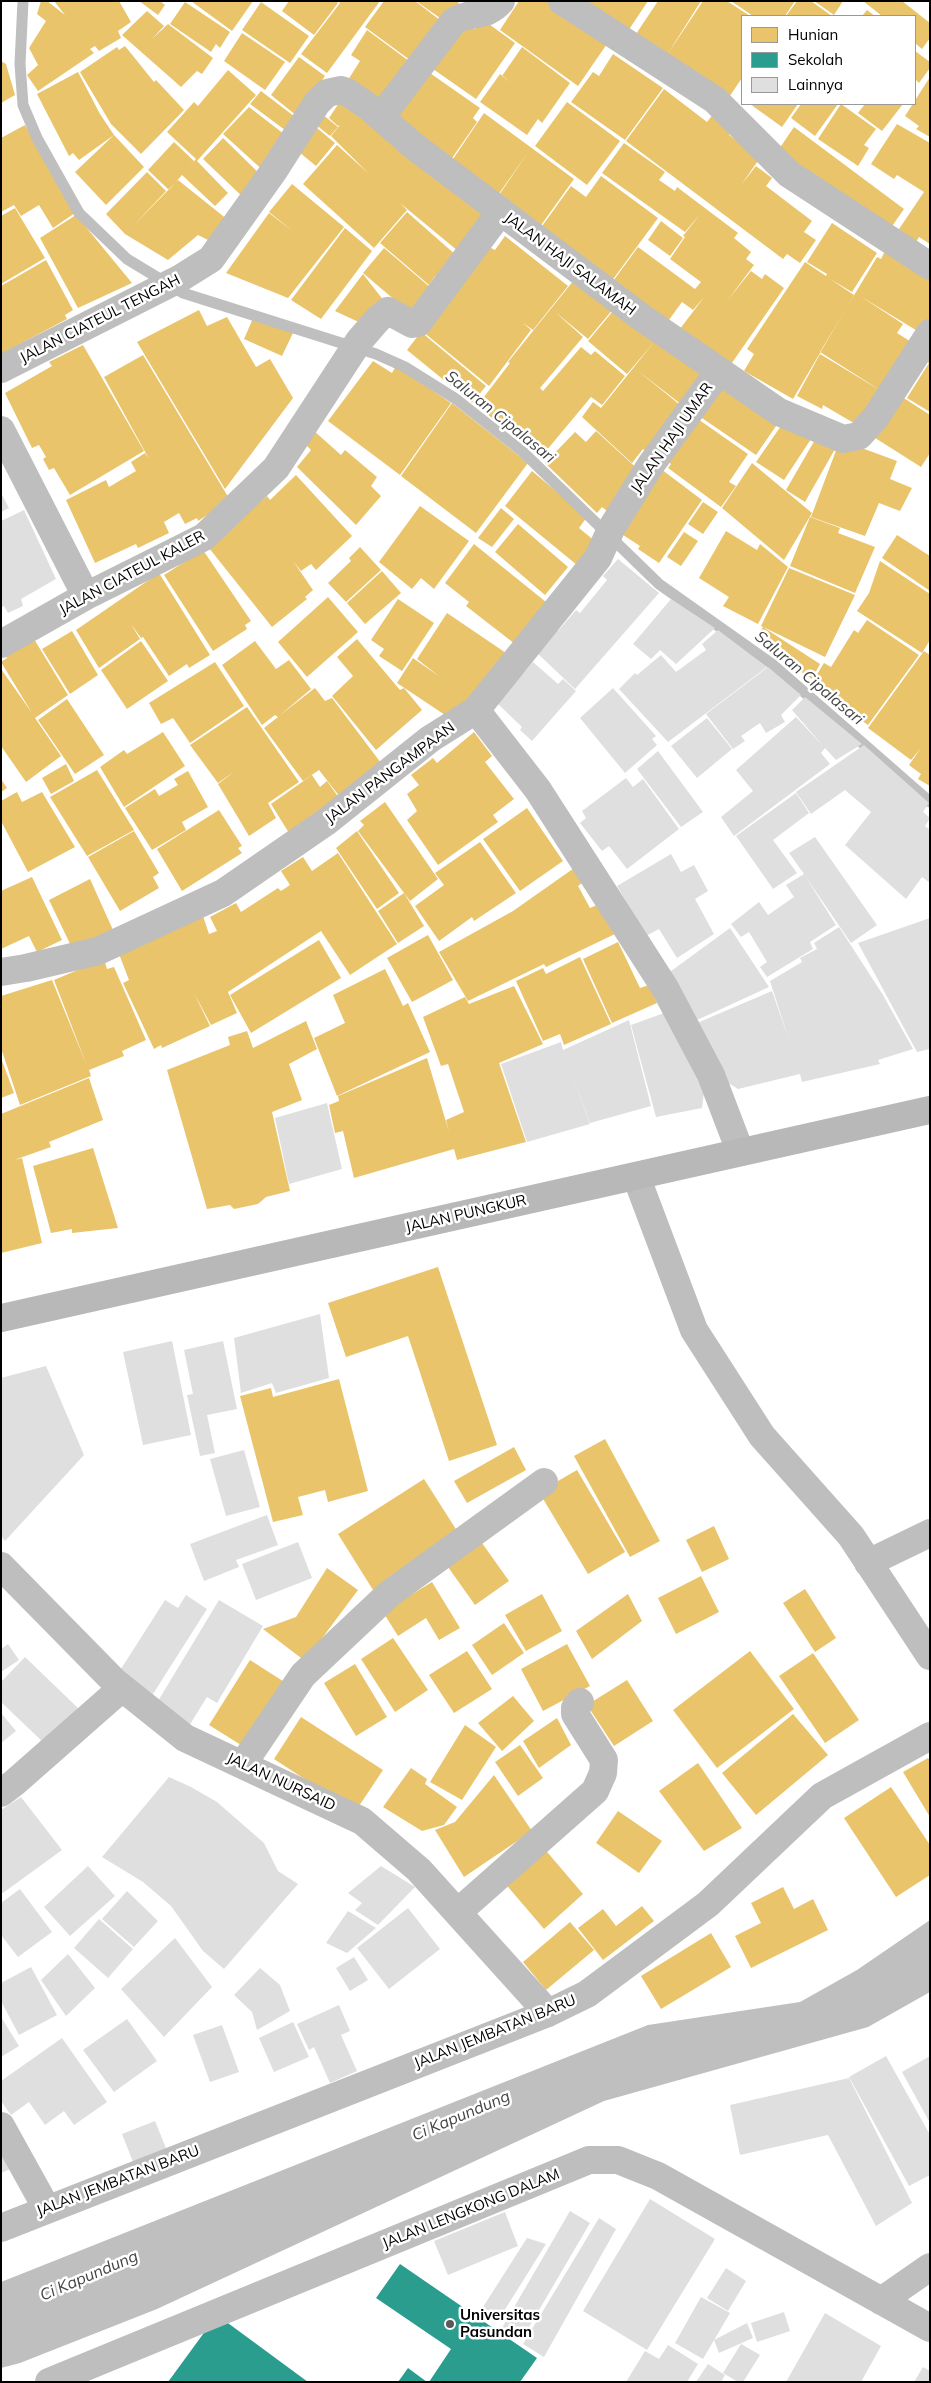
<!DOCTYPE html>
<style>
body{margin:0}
#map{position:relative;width:931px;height:2383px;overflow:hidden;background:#fff;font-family:Mulish,sans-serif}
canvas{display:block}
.frame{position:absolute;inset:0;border:2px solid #000;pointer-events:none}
.legend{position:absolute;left:741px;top:15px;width:175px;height:90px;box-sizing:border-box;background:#fff;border:1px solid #999;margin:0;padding:6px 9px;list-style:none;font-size:15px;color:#000}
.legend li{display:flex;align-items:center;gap:10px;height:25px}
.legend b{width:25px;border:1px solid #999}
</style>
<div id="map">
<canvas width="931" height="2383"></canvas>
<div class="frame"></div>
<ul class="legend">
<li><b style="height:14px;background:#e9c46a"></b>Hunian</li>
<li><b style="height:14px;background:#2a9d8f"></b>Sekolah</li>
<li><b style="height:14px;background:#dfdfdf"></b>Lainnya</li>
</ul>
</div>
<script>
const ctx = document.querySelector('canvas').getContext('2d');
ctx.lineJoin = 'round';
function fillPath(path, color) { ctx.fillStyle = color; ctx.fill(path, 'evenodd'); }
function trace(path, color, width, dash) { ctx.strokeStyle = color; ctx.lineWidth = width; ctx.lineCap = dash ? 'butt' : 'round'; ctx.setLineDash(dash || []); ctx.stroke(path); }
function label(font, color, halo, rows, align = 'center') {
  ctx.font = font + ' Mulish,sans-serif'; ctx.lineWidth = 5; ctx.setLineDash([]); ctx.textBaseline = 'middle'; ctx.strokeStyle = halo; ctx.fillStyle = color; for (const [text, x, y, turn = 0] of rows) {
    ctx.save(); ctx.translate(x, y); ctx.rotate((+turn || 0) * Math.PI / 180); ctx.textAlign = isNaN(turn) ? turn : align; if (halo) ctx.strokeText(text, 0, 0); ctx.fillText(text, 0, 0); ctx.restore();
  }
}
fillPath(new Path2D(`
 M930 1920V1992L868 2027 604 2101 157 2309 20 2363 1 2368V2282L648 2025 800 2002 857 1970Z`), '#bfbfbf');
fillPath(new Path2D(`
 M41 1H47L65 15 54 1H119L131 22 118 31 121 38 99 51 95 46 90 49 94 53 38 91 27 75 38 65 29 48 46 21 37 14Z
 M139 1H160L165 5 158 15Z
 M191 1H253L232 31Z
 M289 1H336L338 3 314 35 282 11Z
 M338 1H380L327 73 301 54 340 3Z
 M384 1H415L445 24 414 63 365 27Z
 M416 1H456L459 3 447 23Z
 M519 1H553L609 41 578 86 500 30Z
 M584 1H648L628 31Z
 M658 1H701L667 55 703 1H727L750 16H742V78L727 100 634 37Z
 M731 1H795L785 16H753Z
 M797 1H811L832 16H786Z
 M814 1H843L834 15Z
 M863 1H902L930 23V38L922 49 915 43V16H882Z
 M185 2 230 32 220 48 216 44 211 52 170 24Z
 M261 2 309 36 290 63 242 30Z
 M867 10 875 16H862Z
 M147 11 164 26 152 39 168 24 213 58 202 74 197 71 181 87 122 35Z
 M482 19 515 43 476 99 433 69 467 24 475 29Z
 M367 30 413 64 382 102 348 80 360 61 351 55Z
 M242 33 285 62 265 90 224 61Z
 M125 46 154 82 156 80 184 110 141 154 111 124 80 72 117 47 119 50Z
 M522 47 570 83 542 123 538 119 527 135 480 102 500 74 512 83 502 76Z
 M915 51 930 62V68L919 83 915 79Z
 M613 54 663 88 625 140 571 102 593 72 599 76Z
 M299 57 325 76 297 116 271 95Z
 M1 61 6 64 15 95 1 103Z
 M228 70 256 95 197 161 228 193 215 206 182 175 169 190 148 170 174 142 194 161 188 168 196 159 167 132 194 102 198 106Z
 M427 71 480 108 473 118 477 122 450 161 393 120Z
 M78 72 100 114 114 135 79 160 73 153 69 156 37 94Z
 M930 77V137L916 129 919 126 905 116Z
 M664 89 707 122 714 113 734 128 729 135 760 158 741 185 756 166 772 178 766 186 812 221 804 232 816 240 800 263 787 254 783 259 626 141Z
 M261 91 299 120 289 133 250 104Z
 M341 100 492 210 458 251 400 203 407 210 374 248 303 184 337 145 368 173 331 136 340 125 338 126 329 118Z
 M567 102 620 141 587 185 535 146Z
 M750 104H798L782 127Z
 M801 104H838L815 136 791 118Z
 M841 104 876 129 864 145 869 148 858 166 818 139Z
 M865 104H903L882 131 858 113Z
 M249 107 284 134 266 173 223 134Z
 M317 110 338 127 330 136 310 120Z
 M484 113 574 179 539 228 497 198 529 151 498 195 451 162Z
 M897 124 930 143V244L919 237 915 244 897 232 924 192 897 175 894 179 871 164Z
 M25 125 75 213 53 228 39 205 21 216 14 205 1 212V138Z
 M794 127 904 209 888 232 777 152Z
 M317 128 335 143 316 166 299 152Z
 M114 135 144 167 106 205 75 172Z
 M223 138 265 179 245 199 203 159Z
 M624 143 665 172 659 180 675 191 677 187 738 233 734 238 751 252 746 259 754 265 727 301 751 271 762 279 765 274 784 288 727 370 676 334 705 296 693 310 682 302 666 324 611 284 638 247 695 289 701 282 670 259 685 237 683 236 701 213 685 232 602 173Z
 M147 172 166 191 132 227 178 180 233 224 210 241 198 235 168 260 125 234 106 214Z
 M601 176 658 218 611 282 540 229 571 186 586 197Z
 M292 184 344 227 288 298 226 273 269 213 294 232 269 212Z
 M15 208 45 258 1 284V216Z
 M407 212 457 256 439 279 435 276 429 285 380 243Z
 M76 215 132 283 78 308 40 238Z
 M661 221 683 238 670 256 648 240Z
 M832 223 877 253 852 292 830 279 854 295 793 399 744 371 754 354 747 349 805 262 826 276 827 274 807 262Z
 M345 228 372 251 321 319 291 300Z
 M505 236 568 286 533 330 523 323 531 330 489 386 422 331 487 246 495 250Z
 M384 248 431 288 410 313 363 273Z
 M885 251 930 279V326L924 335 860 296 903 324 897 333 916 345 864 429 823 405 822 409 797 396 820 354 883 392 820 352 877 257 881 259Z
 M46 260 73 310 65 315 67 319 1 354V286Z
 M363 274 384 301 365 325 335 311Z
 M578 275 619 302 588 339 554 311 583 337 540 388 543 391 581 347 591 355 595 351 625 376 602 405 591 397 541 457 477 406 510 363 508 362Z
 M199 310 207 326 227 317 256 367 270 359 293 398 225 489 137 342Z
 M613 311 655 341 627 374 588 341Z
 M254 316 293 333 282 356 244 339Z
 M421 332 486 386 472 403 407 350Z
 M659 336 707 376 686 408 637 370 685 409 647 453 643 449 632 463 582 417 593 402 601 408Z
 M83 345 144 451 70 495 54 468 49 470 43 459 46 457 39 445 32 448 5 393 52 366 49 362Z
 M930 350V412L907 398 929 363 923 360Z
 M143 355 230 500 198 521 197 518 185 524 179 513 164 522 169 533 138 548 136 544 95 563 66 500 106 480 109 487 136 471 131 462 145 453 149 459 104 377Z
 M373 361 392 373 396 366 451 403 400 475 328 421Z
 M722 382 783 416 756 455 699 416Z
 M896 393 930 415V453L921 467 872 436Z
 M452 403 528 463 476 533 401 476Z
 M695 417 748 454 729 482 736 486 721 507 668 468 671 464 664 459Z
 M783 423 815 433 784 480 756 462Z
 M313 430 341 455 345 450 377 477 371 486 381 496 356 525 297 467 311 450 303 442Z
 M596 431 642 473 612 515 602 507 597 513 545 463 575 432 586 442Z
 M816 438 835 449 805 502 786 490Z
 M840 440 897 461 890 479 912 488 900 511 879 503 865 536 811 517Z
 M752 463 812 513 784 560 722 508Z
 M657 466 702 500 659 563 638 549 640 546 620 533Z
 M532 471 587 517 579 528 596 542 577 565 505 506Z
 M296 475 352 536 316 570 311 564 301 571 293 561 313 590 305 597 307 599 272 627 209 548 267 496 270 500Z
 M703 502 718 512 703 534 688 524Z
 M420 506 469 541 434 589 421 578 412 589 379 562Z
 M501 508 514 519 492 547 478 538Z
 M810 517 840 528 838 533 875 547 855 593 790 566Z
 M518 524 568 567 545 595 495 552Z
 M726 531 757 550 760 544 788 567 758 624 723 606 729 597 699 578Z
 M684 532 698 541 681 566 667 557Z
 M897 535 930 556V591L882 558Z
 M474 544 546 602 515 644 466 606 469 602 445 583Z
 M360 547 381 570 346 602 328 583 351 561 349 558Z
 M203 550 251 621 245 625 247 629 213 651 164 575Z
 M880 561 930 594V640L922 653 857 611 869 593Z
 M789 568 855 595 825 657 761 626Z
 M382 571 401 593 365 624 347 603Z
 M159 573 210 655 189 668 187 664 169 676 143 637 141 638 131 624 140 639 99 668 76 630Z
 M328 597 358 632 307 677 278 642Z
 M398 599 434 623 402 671 379 656 384 649 371 640Z
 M447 613 506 653 454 721 397 683 413 658 440 677 417 659Z
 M867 620 919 655 868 725 811 684 824 663 831 667 854 630 858 633Z
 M763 627 820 664 812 679 754 640Z
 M72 631 98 675 70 694 42 649Z
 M34 639 68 695 35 718 61 756 26 782 1 746V669L32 713 1 662 7 658 6 656Z
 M357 639 400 690 404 688 422 710 376 750 332 696 353 676 337 657Z
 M141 641 168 681 127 709 101 670Z
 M255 641 276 669 289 660 311 689 279 716 315 688 325 701 332 698 381 763 340 797 319 770 303 781 264 728 278 717 275 715 262 725 222 665Z
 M924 651 930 655V786L918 779 921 774 909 765 921 748 911 760 868 728Z
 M215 662 244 706 190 743 173 718 161 724 149 703Z
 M67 699 104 755 75 774 38 720Z
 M247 707 299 782 268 803 276 818 249 836 218 784 235 771 218 783 190 745Z
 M163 732 185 766 124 807 100 767 124 750 127 754Z
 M474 732 492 756 485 762 514 799 493 815 498 822 438 865 407 820 417 811 407 794 419 785 411 775 433 758 437 763Z
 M66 764 74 781 51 794 42 778Z
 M97 770 134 830 87 856 50 797Z
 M188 771 208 807 182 822 186 830 152 850 125 808 155 789 159 796 178 785 174 779Z
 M312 775 320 787 327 781 339 798 289 833 271 804Z
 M1 779 7 788 1 792Z
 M17 792 22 802 42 792 75 847 28 872 1 821V801Z
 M385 802 438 879 410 901 358 831 364 825 360 821Z
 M527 808 563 861 520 891 483 839Z
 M219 810 242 846 238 848 242 853 182 891 157 849Z
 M134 831 159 873 153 877 159 888 120 911 88 857Z
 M357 831 399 893 377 909 336 848Z
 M480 842 516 893 474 921 472 917 439 941 415 906 444 885 435 873Z
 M338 853 397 944 350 975 321 931 228 992 237 1013 211 1025 194 993 210 1026 162 1048 161 1045 154 1049 123 983 129 980 119 954 203 916 209 934 217 931 210 917 236 903 241 912 278 888 281 891 290 885 281 871 303 857 312 871Z
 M577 866 586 880 578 886 590 908 599 904 615 934 546 967 544 964 468 1001 439 952 513 911Z
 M32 877 62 940 37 952 29 936 1 949V891Z
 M90 879 113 930 72 948 49 900Z
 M404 893 424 926 398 943 378 911Z
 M428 935 453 980 412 1002 387 958Z
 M319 940 341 978 251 1033 230 995Z
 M618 942 640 988 649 985 657 1003 612 1023 583 959Z
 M580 957 611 1024 564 1045 560 1034 543 1041 516 981 543 968 546 974Z
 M104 959 107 969 114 967 146 1040 122 1051 124 1056 89 1070 91 1076 20 1105 1 1048V996L52 980 87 1066 54 980Z
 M385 969 403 1006 408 1003 430 1052 337 1096 314 1038 345 1023 333 995Z
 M514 986 543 1044 499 1063 526 1142 457 1160 454 1149 354 1178 343 1131 335 1133 329 1105 339 1101 338 1096 427 1058 449 1132 446 1120 464 1112 448 1064 441 1066 423 1017 465 997 469 1004Z
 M306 1021 317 1049 289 1064 302 1100 272 1112 290 1191 266 1197 258 1204 234 1209 230 1205 207 1209 167 1070 230 1045 228 1037 247 1031 253 1048Z
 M1 1058 14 1093 1 1098Z
 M89 1078 103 1120 49 1142 51 1147 14 1160 22 1158 42 1243 1 1253V1114Z
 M93 1148 118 1228 72 1233V1229L51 1233 33 1166Z
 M438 1267 497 1445 449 1461 408 1336 346 1357 328 1303Z
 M339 1379 368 1491 328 1502 325 1490 298 1497 303 1515 273 1522 240 1396 271 1388 273 1397Z
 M605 1439 660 1541 630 1557 574 1456Z
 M514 1447 526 1470 467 1503 454 1481Z
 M577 1470 625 1552 588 1574 539 1492Z
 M424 1479 459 1534 373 1590 338 1534Z
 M714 1526 729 1559 702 1572 686 1540Z
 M482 1543 509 1581 475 1605 448 1567Z
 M327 1568 358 1590 305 1661 263 1629 296 1617Z
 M701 1576 719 1612 676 1634 658 1598Z
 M432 1582 460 1628 439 1640 426 1618 398 1636 383 1612Z
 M805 1589 836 1638 815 1652 783 1603Z
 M542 1594 562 1631 526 1651 505 1615Z
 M628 1594 642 1621 592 1659 576 1631Z
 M504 1623 524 1653 492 1675 472 1645Z
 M393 1638 428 1690 395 1712 361 1659Z
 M567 1644 590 1686 543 1711 521 1669Z
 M467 1651 492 1689 454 1713 429 1675Z
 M750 1651 794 1709 717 1768 673 1710Z
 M813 1653 859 1720 825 1743 779 1676Z
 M250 1660 289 1685 249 1750 209 1725Z
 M355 1664 387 1717 356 1736 324 1683Z
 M627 1680 653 1721 614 1746 587 1705Z
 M513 1696 534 1721 502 1751 478 1723Z
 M793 1714 828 1755 756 1815 722 1773Z
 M301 1717 383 1770 355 1812 274 1759Z
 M557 1718 571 1745 539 1768 523 1741Z
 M465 1725 496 1747 462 1800 430 1782Z
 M520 1745 543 1778 518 1796 495 1762Z
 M928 1758 930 1760V1817L903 1772Z
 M698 1763 742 1828 704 1851 659 1791Z
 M411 1768 427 1779 425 1784 457 1807 444 1825 422 1831 383 1807Z
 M494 1775 532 1831 464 1877 435 1830 455 1822Z
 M891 1787 930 1845V1875L896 1897 844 1818Z
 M618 1811 662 1841 639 1873 596 1843Z
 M542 1846 583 1894 544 1929 503 1881Z
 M783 1887 794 1909 813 1899 828 1930 751 1968 735 1936 761 1923 751 1903Z
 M642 1906 654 1921 603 1960 578 1928 603 1909 616 1926Z
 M570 1922 594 1950 546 1990 523 1962Z
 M711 1933 731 1967 661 2009 641 1976Z`), '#e9c46a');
fillPath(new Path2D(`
 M400 2264 537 2358 520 2382H429L451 2349 376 2298Z
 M217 2315 308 2382H168Z
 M408 2368 427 2382H398Z`), '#2a9d8f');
trace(new Path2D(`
 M23 1 20 64 23 105 37 138 79 213 127 259 183 293 376 354 405 367 456 399 523 452 659 584 772 664 930 802`), '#bfbfbf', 11);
fillPath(new Path2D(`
 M1 493 9 508 1 512Z
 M24 510 56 579 21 599 23 606 8 613 4 606 1 608V521Z
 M618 559 659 593 575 689 535 651 554 627 558 631 576 610 580 613 607 580 603 576Z
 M671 599 715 628 676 664 660 650 651 659 633 644Z
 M718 630 767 667 668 742 619 689 635 673 637 675 661 655 676 672 706 650 702 644Z
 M533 662 558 684 563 679 576 691 532 741 520 730 522 727 497 703Z
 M768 667 801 695 781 715 785 722 766 733 760 723 741 736 745 741 733 749 706 714Z
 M613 688 656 736 652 739 657 745 625 773 580 718Z
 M805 697 862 744 836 760 825 748 821 753 830 764 734 836 721 817 753 791 736 770 796 717 824 747 792 710Z
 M707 718 732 749 697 778 671 746Z
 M864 745 929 803 923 812 930 818 925 826 930 830V883L922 877 906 899 845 845 871 812 845 790 811 814 796 792Z
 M658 751 703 812 681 827 637 769Z
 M626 778 633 787 643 779 679 829 627 869 609 846 602 851 580 823 586 818 582 811Z
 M796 793 809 813 773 840 797 873 773 889 736 836Z
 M815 837 877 925 851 943 805 876 836 925 810 942 813 949 767 977 760 967 767 962 749 932 741 937 731 924 759 902 768 915 794 897 786 885 804 874 789 853Z
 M671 854 681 872 694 865 708 891 695 899 714 934 677 958 659 929 646 936 617 886Z
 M930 918V1049L917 1052 858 943Z
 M839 927 883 995 913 1049 878 1060 880 1064 802 1082 800 1074 738 1089 725 1081 697 1023 772 991 789 1040 770 981 802 962 800 958 817 949 814 943Z
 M730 928 769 987 695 1021 667 974Z
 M664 1013 704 1092 702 1108 656 1117 631 1025Z
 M629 1020 651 1106 590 1123 570 1068 590 1124 527 1142 501 1064 561 1042 563 1050Z
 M327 1103 342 1169 289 1184 275 1118Z
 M320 1314 329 1378 276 1393 272 1383 241 1393 234 1338Z
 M172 1341 191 1435 143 1445 123 1352Z
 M223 1341 237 1409 207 1415 215 1453 200 1456 187 1395 193 1394 184 1350Z
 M46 1366 84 1455 5 1541 1 1536V1378Z
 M244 1450 260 1507 226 1516 210 1459Z
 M267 1515 278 1545 236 1560 239 1567 204 1581 190 1544Z
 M298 1542 312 1578 256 1600 242 1564Z
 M186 1595 207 1609 153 1694 119 1672 165 1600 178 1608Z
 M219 1600 263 1626 217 1703 207 1697 189 1726 155 1706Z
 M8 1644 19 1660 1 1672V1649Z
 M25 1657 79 1709 46 1745 1 1702V1682Z
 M1 1713 16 1731 1 1743Z
 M169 1777 191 1787 217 1802 264 1843 278 1871 298 1884 224 1969 203 1951 171 1906 143 1882 102 1857Z
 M21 1797 62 1850 3 1893 1 1891V1810Z
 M88 1866 115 1896 70 1936 44 1907Z
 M381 1866 415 1887 378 1925 355 1910 362 1903 348 1893Z
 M20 1889 52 1932 18 1957 1 1935V1903Z
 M127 1891 158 1921 134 1947 102 1919Z
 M408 1908 440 1949 389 1989 357 1948Z
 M348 1911 376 1928 347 1953 326 1943Z
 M99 1919 133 1949 108 1978 74 1948Z
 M175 1938 212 1987 164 2037 121 1989Z
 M68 1954 95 1988 66 2016 41 1980Z
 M354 1957 368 1980 350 1991 336 1968Z
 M31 1967 57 2015 19 2035 1 2001V1983Z
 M260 1968 280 1985 290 2011 257 2030 252 2012 234 1995Z
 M339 2005 350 2031 341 2035 357 2071 330 2083 314 2047 309 2050 297 2024Z
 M1 2017 19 2046 1 2057Z
 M127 2019 157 2061 114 2092 83 2050Z
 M293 2022 309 2057 274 2072 259 2038Z
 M222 2025 239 2072 210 2082 193 2035Z
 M62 2038 107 2102 74 2125 64 2111 45 2125 29 2102 11 2115 1 2101V2081Z
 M886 2056 930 2135V2175L909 2186 849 2077Z
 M930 2056V2123L902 2072Z
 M849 2078 912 2203 876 2226 828 2135 740 2155 730 2105Z
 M155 2121 168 2153 135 2167 122 2134Z
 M1 2132 15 2167 1 2173Z
 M650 2199 715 2239 647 2350 583 2311Z
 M570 2211 590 2223 522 2339 502 2328Z
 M505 2212 518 2246 448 2275 434 2241Z
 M599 2218 616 2229 544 2357 523 2344Z
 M527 2238 546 2244 499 2319 483 2307Z
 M726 2268 746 2281 728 2311 707 2298Z
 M701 2297 730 2313 703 2359 675 2343Z
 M784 2312 790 2331 757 2342 751 2323Z
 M825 2313 881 2346 861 2382H786Z
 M747 2323 753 2338 719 2353 714 2340Z
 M741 2344 760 2355 743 2382H738L723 2373Z
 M668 2345 698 2364 687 2382H626L645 2351 659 2359Z
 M708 2364 725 2375 721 2382H696Z
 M923 2367 930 2371V2382H914Z`), '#dfdfdf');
trace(new Path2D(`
 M562 1 715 100 789 174 930 266
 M381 117 454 21C473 10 485 19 501 1
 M1 369 179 279 211 259 273 172 317 103 327 93 341 90 347 92 369 107 415 147 641 317 779 412 843 439 859 436 876 417 930 333
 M1 430 86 596
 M1 644 86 596 204 537 276 468 359 341 378 319 388 311 412 324 418 323 501 211
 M476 710 538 790 665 988 711 1075 740 1151
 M1 972 26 968 98 951 223 893 326 822 430 739 476 710 598 558 611 529 650 466 719 371
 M636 1176 694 1330 762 1436 851 1536 930 1656
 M868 1563 930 1533
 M1 1566 115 1682 185 1738 362 1821 419 1870 548 2013
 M243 1764 303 1675 389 1594 544 1482
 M1 1793 14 1783 122 1688
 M458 1912 595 1791 603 1773 604 1760 575 1714V1708L580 1702
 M1 2126 47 2209
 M1 2228 548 2013 587 1994 708 1904 822 1796 930 1736
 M881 2301 930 2267
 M49 2382 589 2160H618L658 2176 930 2328`), '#bebebe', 28);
trace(new Path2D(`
 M1 1318 930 1110`), '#b8b8b8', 28);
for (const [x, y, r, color] of [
 [450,2324,5,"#595959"]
]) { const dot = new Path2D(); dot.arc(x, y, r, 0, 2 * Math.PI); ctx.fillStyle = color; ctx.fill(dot); trace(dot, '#fff', 2); }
label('15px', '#000', '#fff', [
 ["JALAN HAJI SALAMAH",570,264,37],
 ["JALAN CIATEUL TENGAH",100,319,-27],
 ["JALAN HAJI UMAR",672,438,-55],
 ["JALAN CIATEUL KALER",132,573,-28],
 ["JALAN PANGAMPAAN",390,773,-37],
 ["JALAN PUNGKUR",466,1214,-13],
 ["JALAN NURSAID",281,1782,25],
 ["JALAN JEMBATAN BARU",495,2032,-22],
 ["JALAN JEMBATAN BARU",118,2181,-21],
 ["JALAN LENGKONG DALAM",471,2209,-22]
]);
label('bold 15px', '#000', '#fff', [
 ["Universitas",460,2315],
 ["Pasundan",460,2332]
], 'left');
label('italic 16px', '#444', '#fff', [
 ["Saluran Cipalasari",500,417,39],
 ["Saluran Cipalasari",809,678,40],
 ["Ci Kapundung",461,2116,-23],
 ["Ci Kapundung",89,2276,-23]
]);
</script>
